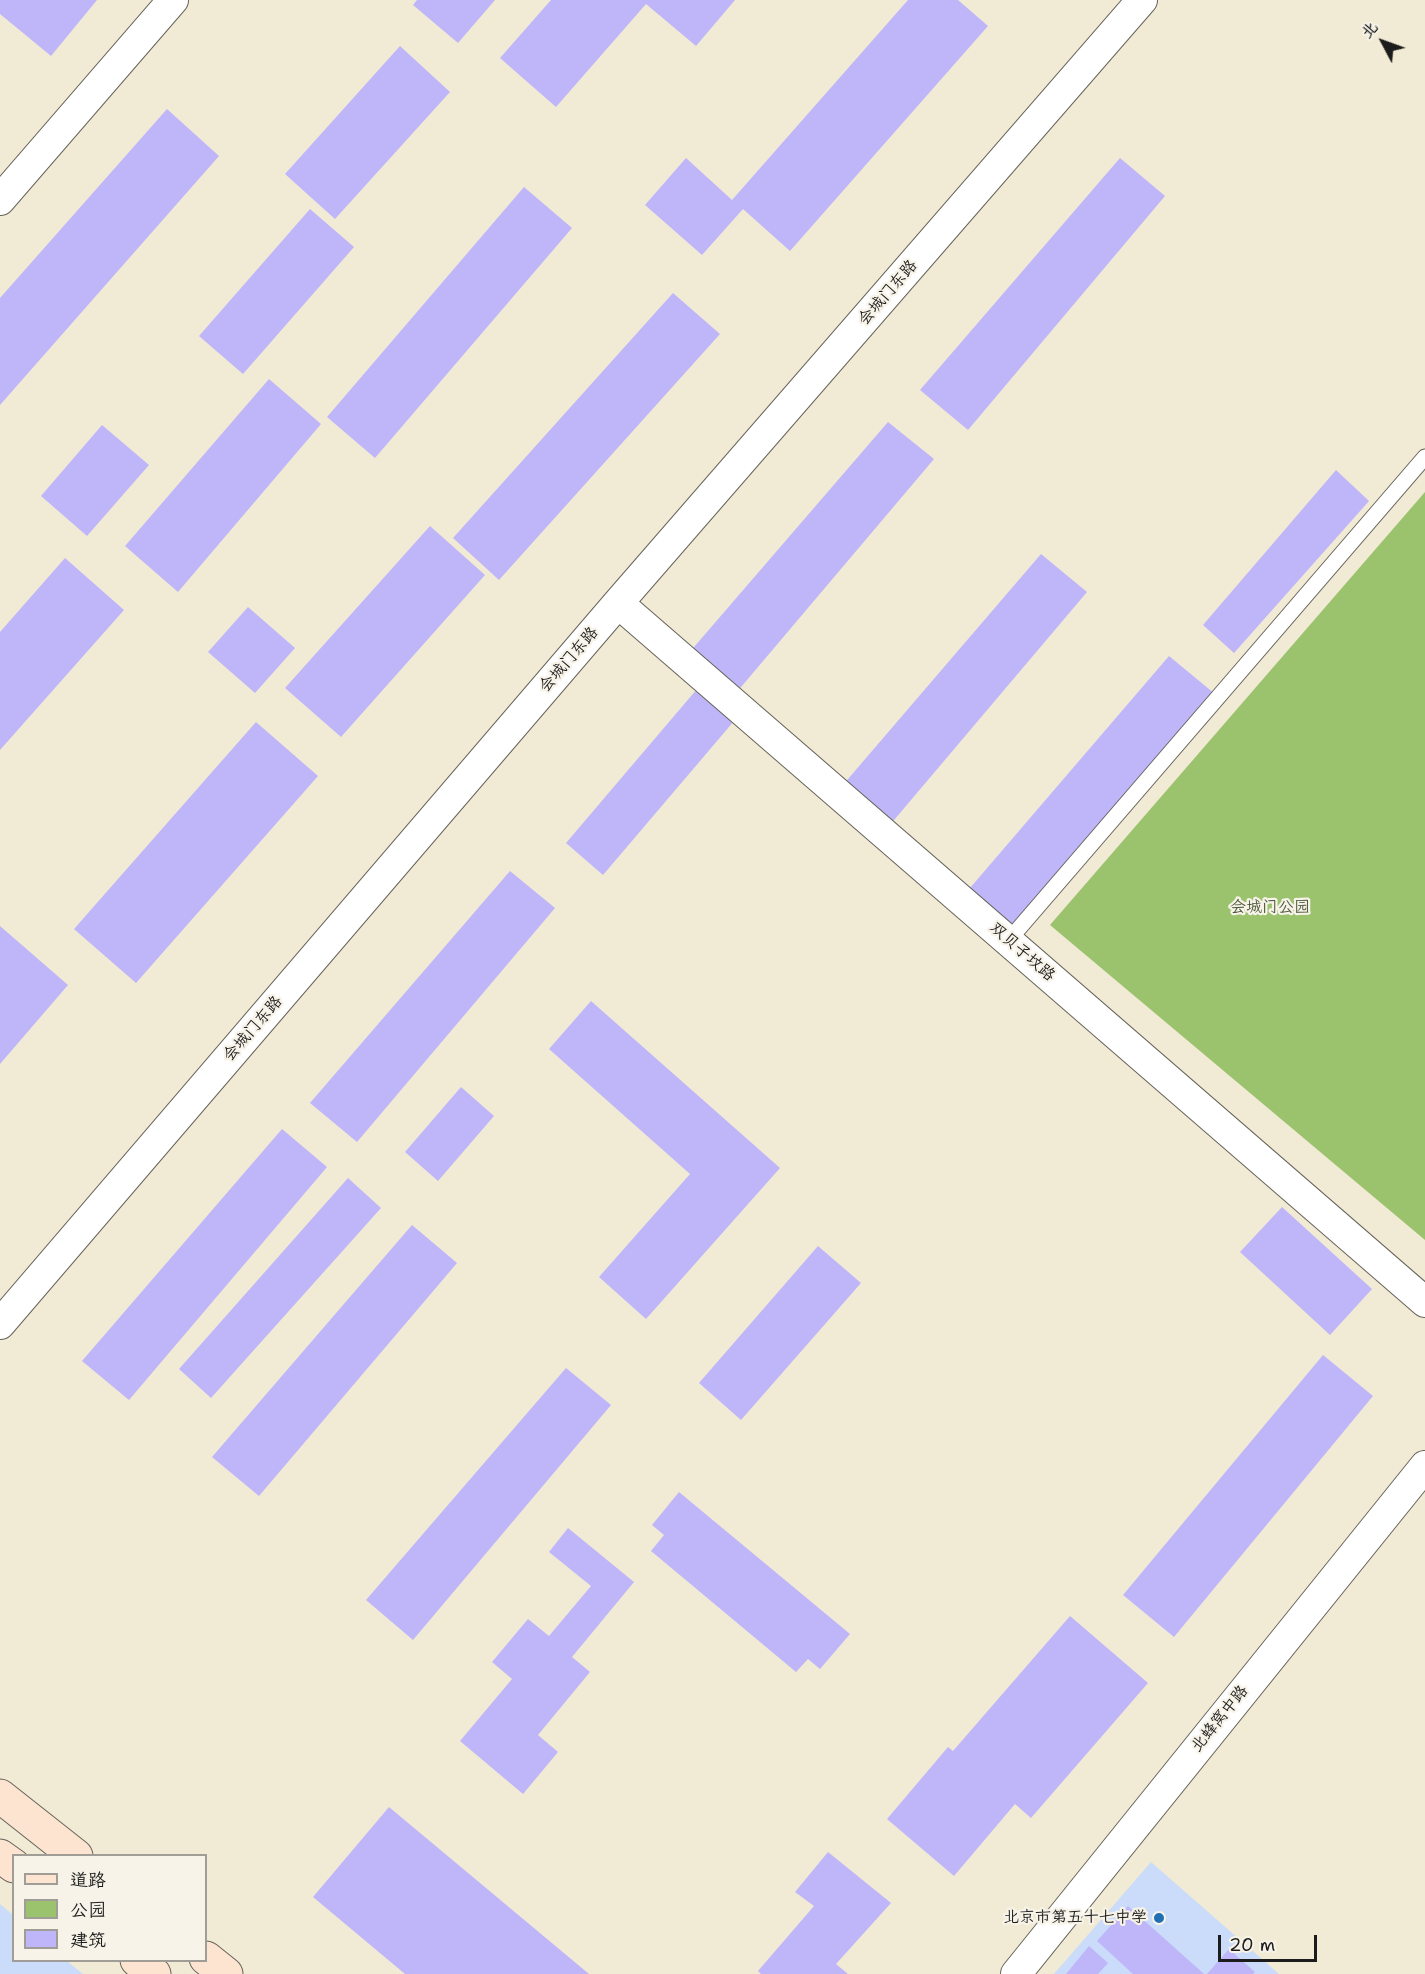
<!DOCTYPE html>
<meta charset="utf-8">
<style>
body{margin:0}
#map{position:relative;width:1425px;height:1974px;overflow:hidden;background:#f1ead4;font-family:"Shantell Sans","LXGW WenKai TC",sans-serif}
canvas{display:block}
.legend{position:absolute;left:12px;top:1854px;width:195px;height:108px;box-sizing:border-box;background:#f7f3e8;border:2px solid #9f9d96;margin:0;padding:8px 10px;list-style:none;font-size:18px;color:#1c1c1c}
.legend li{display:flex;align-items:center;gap:12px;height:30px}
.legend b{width:30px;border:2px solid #9f9d96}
.north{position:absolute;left:1353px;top:12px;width:60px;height:60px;-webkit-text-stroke:4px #f7f3e8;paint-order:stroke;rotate:311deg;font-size:16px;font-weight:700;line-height:24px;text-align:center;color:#1c1c1c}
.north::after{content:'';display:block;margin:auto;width:21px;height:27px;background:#1c1c1c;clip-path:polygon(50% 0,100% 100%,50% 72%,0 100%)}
.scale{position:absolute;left:1218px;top:1935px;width:99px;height:27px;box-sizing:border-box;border:3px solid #1c1c1c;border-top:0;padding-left:8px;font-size:18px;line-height:21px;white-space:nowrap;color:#1c1c1c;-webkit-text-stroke:4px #f7f3e8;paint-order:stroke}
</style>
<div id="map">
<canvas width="1425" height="1974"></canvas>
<ul class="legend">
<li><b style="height:8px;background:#fde4d1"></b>道路</li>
<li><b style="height:16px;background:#9bc26d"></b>公园</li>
<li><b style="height:16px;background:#bfb6fa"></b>建筑</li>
</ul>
<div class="north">北</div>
<div class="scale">20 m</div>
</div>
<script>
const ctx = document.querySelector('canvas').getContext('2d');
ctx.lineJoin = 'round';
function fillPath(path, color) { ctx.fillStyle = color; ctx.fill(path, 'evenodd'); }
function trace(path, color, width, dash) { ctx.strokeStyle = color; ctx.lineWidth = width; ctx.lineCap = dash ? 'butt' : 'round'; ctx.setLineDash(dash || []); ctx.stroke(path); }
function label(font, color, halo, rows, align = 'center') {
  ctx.font = font + ' "Shantell Sans","LXGW WenKai TC",sans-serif'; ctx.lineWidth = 4.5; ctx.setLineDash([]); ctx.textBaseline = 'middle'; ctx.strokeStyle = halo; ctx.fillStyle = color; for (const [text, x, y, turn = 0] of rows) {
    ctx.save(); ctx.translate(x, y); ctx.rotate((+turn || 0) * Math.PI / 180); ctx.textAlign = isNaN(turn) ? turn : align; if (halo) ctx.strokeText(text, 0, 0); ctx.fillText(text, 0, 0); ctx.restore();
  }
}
fillPath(new Path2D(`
 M1151 1862 1279 1974H1054Z
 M0 1904 13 1915 14 1960 67 1961 83 1974H0Z`), '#cadcf9');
fillPath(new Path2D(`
 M1425 492V1240L1050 925Z`), '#9bc26d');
fillPath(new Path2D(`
 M0 0H97L51 56 0 14Z
 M417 0H495L458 43 413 5Z
 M551 0H735L696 46 646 4 556 107 500 58Z
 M908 0H958L988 26 790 251 743 209 702 255 645 205 686 158 732 200Z
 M400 46 450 92 335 219 285 174Z
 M167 109 219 156 0 405V298Z
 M1120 158 1165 196 968 430 920 390Z
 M524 187 572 228 375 458 327 417Z
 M310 209 354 247 243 374 199 336Z
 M673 293 720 334 499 580 453 538Z
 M269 379 321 424 178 592 125 546Z
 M888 422 934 459 736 693 688 654Z
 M102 425 149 465 87 536 41 496Z
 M1336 470 1369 501 1234 653 1203 625Z
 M430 526 485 575 341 737 285 688Z
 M1041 554 1087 592 889 826 842 786Z
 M65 558 124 610 0 750V632Z
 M248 607 295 648 255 693 208 652Z
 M1169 656 1215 694 1017 928 970 888Z
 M703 682 740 714 603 875 566 843Z
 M256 722 318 776 136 983 74 929Z
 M510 871 555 908 357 1142 310 1103Z
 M0 926 68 985 0 1064Z
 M591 1001 780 1168 646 1319 599 1277 690 1174 549 1049Z
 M461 1087 494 1116 438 1181 405 1152Z
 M282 1129 327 1167 129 1400 82 1361Z
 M348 1178 381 1208 211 1398 179 1369Z
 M1282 1207 1372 1289 1330 1335 1240 1252Z
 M412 1225 457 1263 259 1496 212 1457Z
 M818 1246 861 1283 741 1420 699 1383Z
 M1323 1355 1373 1396 1174 1637 1123 1595Z
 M566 1368 611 1405 413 1640 366 1600Z
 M679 1492 850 1634 820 1669 808 1659 796 1672 651 1551 664 1535 652 1525Z
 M568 1528 634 1582 572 1657 590 1672 538 1735 558 1752 523 1794 460 1741 512 1679 492 1662 528 1619 549 1636 591 1586 549 1552Z
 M1070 1616 1148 1683 1031 1818 1015 1804 954 1876 887 1819 948 1747 953 1751Z
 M389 1807 589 1974H405L313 1897Z
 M828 1852 891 1903 836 1964 848 1974H761L758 1971 814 1906 795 1892Z
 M1128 1906 1204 1974H1133L1097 1941Z
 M1089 1946 1108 1963 1098 1974H1066Z
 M1229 1949 1255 1972 1253 1974H1207Z`), '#bfb6fa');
const lane = new Path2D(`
 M1008 941 1425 457`);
const street = new Path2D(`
 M0 200 173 0
 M618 603 1425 1302
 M0 1324 618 603 1142 0
 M1016 1974 1425 1466`);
const secondary = new Path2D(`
 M0 1796 76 1856
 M0 1856 14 1866
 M206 1958 226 1974
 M137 1960 154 1974`);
trace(lane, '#67645c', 17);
trace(street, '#67645c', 32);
trace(secondary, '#67645c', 35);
trace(lane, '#fff', 15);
trace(street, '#fff', 30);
trace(secondary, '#fde4d1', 33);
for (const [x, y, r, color] of [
 [1159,1918,6,"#1f6fb2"]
]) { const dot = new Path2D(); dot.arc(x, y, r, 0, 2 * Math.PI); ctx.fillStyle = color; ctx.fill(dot); trace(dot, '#f7f3e8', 2); }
label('16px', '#1c1c1c', '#f7f3e8', [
 ["会城门东路",888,293,-49],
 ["会城门东路",569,660,-49],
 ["双贝子坟路",1022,952,41],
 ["会城门东路",253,1029,-49],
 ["北蜂窝中路",1220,1719,-51]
]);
label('16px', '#485638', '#f7f3e8', [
 ["会城门公园",1270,908]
]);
label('16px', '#1c1c1c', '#f7f3e8', [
 ["北京市第五十七中学",1147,1918]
], 'right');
</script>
